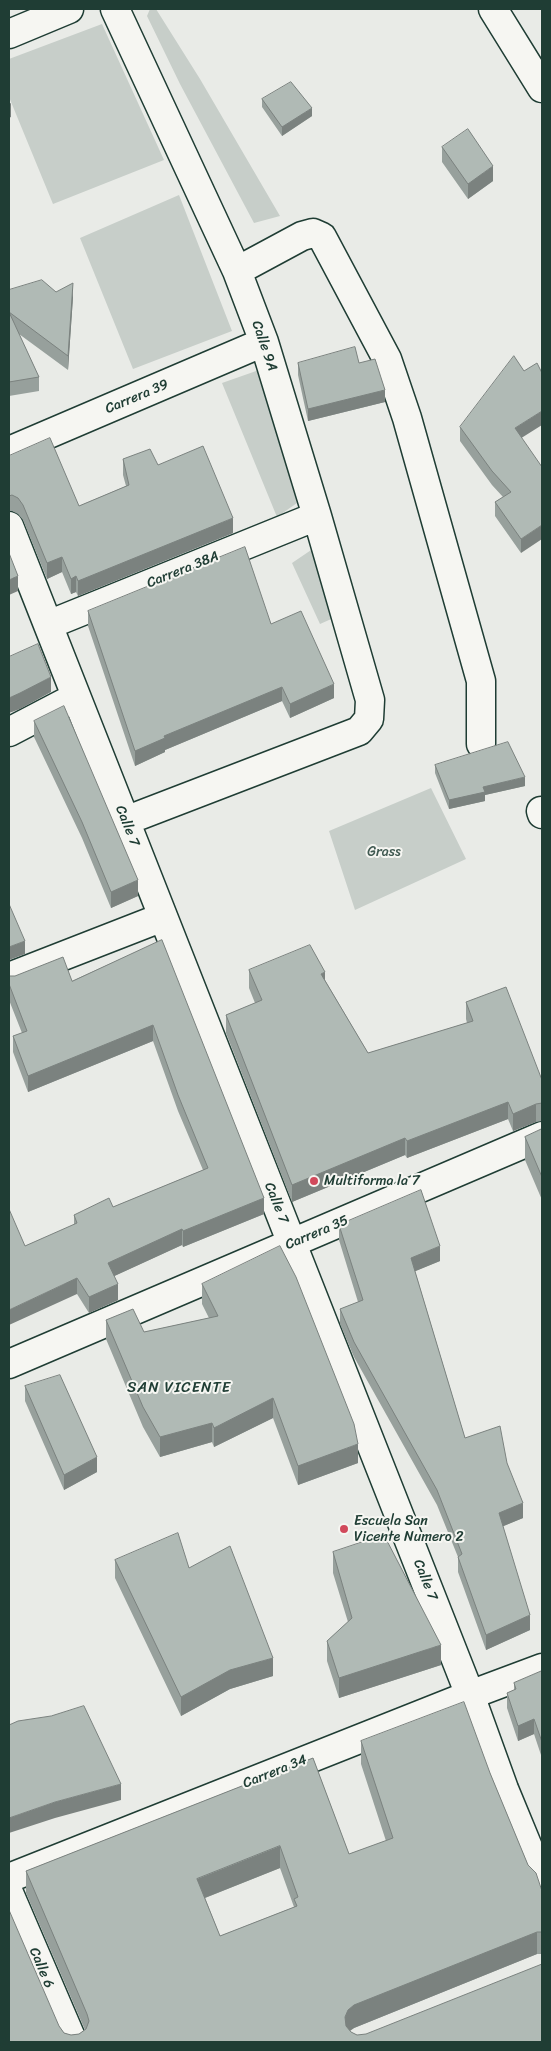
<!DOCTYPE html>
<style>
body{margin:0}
#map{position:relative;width:551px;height:2051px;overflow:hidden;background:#e9ebe7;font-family:Sriracha,sans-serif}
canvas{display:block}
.frame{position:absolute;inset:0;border:10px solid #1f3d34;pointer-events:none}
</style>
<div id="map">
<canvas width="551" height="2051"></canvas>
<div class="frame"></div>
</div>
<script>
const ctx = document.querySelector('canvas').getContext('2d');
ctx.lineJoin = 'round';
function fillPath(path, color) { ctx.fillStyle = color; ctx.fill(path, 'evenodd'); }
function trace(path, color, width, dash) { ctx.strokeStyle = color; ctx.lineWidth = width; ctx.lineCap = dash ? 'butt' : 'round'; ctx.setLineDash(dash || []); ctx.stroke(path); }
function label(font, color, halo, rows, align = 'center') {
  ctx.font = font + ' Sriracha,sans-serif'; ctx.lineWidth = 4; ctx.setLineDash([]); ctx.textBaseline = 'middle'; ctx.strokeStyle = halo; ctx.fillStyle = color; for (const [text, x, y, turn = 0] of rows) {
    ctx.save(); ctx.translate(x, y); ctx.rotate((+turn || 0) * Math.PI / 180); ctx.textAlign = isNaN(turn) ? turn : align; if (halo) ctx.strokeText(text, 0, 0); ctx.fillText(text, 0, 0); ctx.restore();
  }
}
fillPath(new Path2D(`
 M150 9H156L200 79 280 216 254 223 180 84 147 16Z
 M102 24 164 160 53 204 9 97V59Z
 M179 195 232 331 133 369 80 238Z
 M259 370 297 503 277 517 222 383Z
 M320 544 338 616 320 624 292 563Z
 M431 788 466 859 355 910 329 831Z`), '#c7cec9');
const street = new Path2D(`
 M115 9 237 271 264 342 317 516 370 700 369 719 359 731 125 821
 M493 9 542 88
 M9 34 69 9
 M237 271 302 236 313 233 322 237 387 359 407 418 481 681V744
 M9 451 264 342
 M9 526 470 1695 504 1789 542 1881
 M48 625 317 516
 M9 732 76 697
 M541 811 542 814
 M9 977 163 917
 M9 1364 542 1136
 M9 1878 470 1695 542 1668
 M9 1893 73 2042`);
trace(street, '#1f3d34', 31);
trace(street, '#f6f6f2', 28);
fillPath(new Path2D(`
 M262 99 312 116 282 136 262 107Z
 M442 147 493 181 468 199 442 162Z
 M9 290 56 292 73 297 68 370 19 334 39 377V391L9 396Z
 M298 363H359L385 402 308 421 298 375Z
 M460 427 522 438 521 553 495 516V502L503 497 492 485 460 441Z
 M9 456 79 506 126 486 123 475V459L158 465 233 533 78 596 76 592 71 594 62 572 47 579 23 520 18 514 12 511H9Z
 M88 611 271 624 334 698 290 718 282 701 165 750V752L135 766 88 626Z
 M34 721 138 896 111 908 82 838 34 737Z
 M435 765 525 786 485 795V801L449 809 435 773Z
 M162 940 264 1214 183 1247 182 1245 114 1276 118 1300 89 1313 77 1294 25 1246 74 1225V1215L113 1207 203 1170 178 1111 153 1041 28 1092 13 1052V1036L22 1033 9 1000V976L72 981Z
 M249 970 325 980 368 1053 467 1023 466 1019V1002L542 1080V1121L536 1122 513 1131 508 1119 407 1158 405 1155 292 1202 226 1033V1015L255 1003 249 988Z
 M542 1129V1200L525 1160V1137Z
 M339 1225 440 1261 415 1271 465 1438 507 1463 523 1518 503 1526 530 1630 486 1650 458 1572V1557L437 1505 354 1357 340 1324V1309L358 1302 339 1240Z
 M202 1284 358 1463 298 1485 273 1418 214 1447 212 1442 160 1457 143 1427 106 1339V1320L144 1332 209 1318 202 1304Z
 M25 1386 97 1472 64 1490 25 1401Z
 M333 1552 441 1665 339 1698 327 1661V1641L348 1622 333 1573Z
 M115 1560 189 1568 273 1676 230 1689 181 1716 115 1578Z
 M542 1671V1758L534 1734 518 1741 507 1708V1693L514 1690V1683Z
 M361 1741 490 1773 528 1865 542 1891V1954H537L354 2028 350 2031 351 2032 357 2035 542 2042H9L59 2026 64 2033 71 2035 79 2034 85 2030 26 1893V1871L313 1758 349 1854 386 1841 361 1764ZM280 1868 294 1907 220 1936 205 1898Z`), '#97a09c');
fillPath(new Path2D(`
 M11 103V117L9 118V104Z
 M312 108V116L282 136V127Z
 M493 166V181L468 199V184Z
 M73 283V297L68 370V356Z
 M385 390V402L308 421V409Z
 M542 411V425L515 442V428Z
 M233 518V533L78 596V581Z
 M542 525V539L521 553V539Z
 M62 557V572L47 579V563Z
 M18 576V591L9 595V580Z
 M76 576V592L71 594V579Z
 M51 677V692L20 709 9 713V698Z
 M334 684V698L290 718V704Z
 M282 687V701L165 750V752L135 766V751L164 736Z
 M525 777V786L485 795V801L449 809V800L483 787Z
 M138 880V896L111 908V892Z
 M25 941V954L9 960V947Z
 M325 972V990L321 974Z
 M153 1025V1041L28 1092V1076Z
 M508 1102V1119L407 1158V1141Z
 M536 1104V1122L513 1131V1114Z
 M405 1138V1155L292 1202V1185Z
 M264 1198V1214L183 1247V1231Z
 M182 1229V1245L108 1279V1263Z
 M440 1246V1261L411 1273V1258Z
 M77 1278V1294L9 1325V1310Z
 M118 1284V1300L89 1313V1297Z
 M273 1398V1418L214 1447V1428Z
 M212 1423V1442L160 1457V1437Z
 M358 1444V1463L298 1485V1466Z
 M97 1457V1472L64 1490V1475Z
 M523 1503V1518L499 1528V1513Z
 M530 1615V1630L486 1650V1635Z
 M441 1645V1665L339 1698V1678Z
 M273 1658V1676L230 1689 181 1716V1697L230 1670Z
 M534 1719V1734L518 1741V1726Z
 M121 1784V1800L55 1818 9 1833V1818L55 1802Z
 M280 1846V1868L197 1901V1879Z
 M537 1932V1954L354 2028 348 2032 345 2039V2017L348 2010 354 2005Z`), '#7b827f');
const building = new Path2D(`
 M291 82 312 108 282 127 262 99Z
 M468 129 493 166 468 184 442 147Z
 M42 280 56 292 73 283 68 356 9 312V290Z
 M9 312 39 377 9 382Z
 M355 347 359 363 375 359 385 390 308 409 298 363Z
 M514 356 524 371 537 363 542 373V411L515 428 542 467V525L521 539 495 502 511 492 492 471 460 427Z
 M50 438 79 506 129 485 123 459 150 449 158 465 203 446 233 518 78 581 76 576 71 579 62 557 47 563 23 505 18 498 12 495 9 496V456Z
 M245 547 271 624 301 611 334 684 290 704 282 687 164 736 165 738 135 751 88 611Z
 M9 553 18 576 9 580Z
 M38 644 51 677 20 693 9 698V657Z
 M64 706 138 880 111 892 82 822 34 721Z
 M508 742 525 777 483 787 485 792 449 800 435 765Z
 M9 904 25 941 9 947Z
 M162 940 264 1198 183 1231 182 1229 108 1263 118 1284 89 1297 77 1278 9 1310V1209L25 1246 77 1223 74 1215 109 1198 113 1207 208 1168 178 1095 153 1025 28 1076 13 1036 27 1031 9 984V976H15L63 957 72 981Z
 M310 945 325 972 321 974 368 1053 473 1021 466 1002 506 987 542 1080V1103L536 1104 513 1114 508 1102 407 1141 405 1138 292 1185 226 1015 262 1000 249 970Z
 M542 1129V1177L525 1137Z
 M421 1190 440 1246 411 1258 465 1438 500 1426 507 1463 523 1503 499 1513 530 1615 486 1635 458 1557 462 1554 437 1490 354 1342 340 1309 363 1300 339 1225Z
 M280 1246 296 1277 354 1424 358 1444 298 1466 273 1398 214 1428 212 1423 160 1437 143 1407 106 1320 133 1309 144 1332 218 1316 202 1284Z
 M60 1375 97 1457 64 1475 25 1386Z
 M178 1533 189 1568 230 1546 273 1658 230 1670 181 1697 115 1560Z
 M384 1535 441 1645 339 1678 327 1641 352 1618 333 1552Z
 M542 1671V1742L534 1719 518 1726 507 1693 516 1689 514 1683Z
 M464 1702 490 1773 528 1865 536 1873 542 1891V1932H537L354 2005 348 2010 345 2017 346 2026 351 2032 357 2035 366 2034 542 1964V2042H9V1910L59 2026 64 2033 71 2035 79 2034 86 2029 89 2021 87 2014 26 1871 313 1758 349 1854 393 1838 361 1741ZM280 1846 298 1897 294 1899 297 1906 220 1936 197 1879Z
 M84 1706 121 1784 55 1802 9 1818V1725L18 1721 51 1716Z`);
fillPath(building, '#b0bab5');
trace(building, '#7b827f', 1);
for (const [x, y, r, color] of [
 [314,1181,5,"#d1495b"],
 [344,1529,5,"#d1495b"]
]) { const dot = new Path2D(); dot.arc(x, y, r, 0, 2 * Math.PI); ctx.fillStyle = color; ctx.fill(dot); trace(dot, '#f6f6f2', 2); }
label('14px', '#1f3d34', '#f6f6f2', [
 ["Calle 9A",264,346,71],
 ["Carrera 39",137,397,-23],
 ["Carrera 38A",183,570,-22],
 ["Calle 7",127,826,68],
 ["Calle 7",276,1203,68],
 ["Carrera 35",317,1233,-23],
 ["Calle 7",425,1580,68],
 ["Carrera 34",275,1772,-22],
 ["Calle 6",41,1968,67]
]);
label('14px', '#415a52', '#f6f6f2', [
 ["Grass",384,852]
]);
label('14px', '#1f3d34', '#f6f6f2', [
 ["Multiforma la 7",324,1181],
 ["Escuela San",354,1521],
 ["Vicente Numero 2",354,1537]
], 'left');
ctx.letterSpacing = '1px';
label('15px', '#1f3d34', '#f6f6f2', [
 ["SAN VICENTE",179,1388]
]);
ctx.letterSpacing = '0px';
</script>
